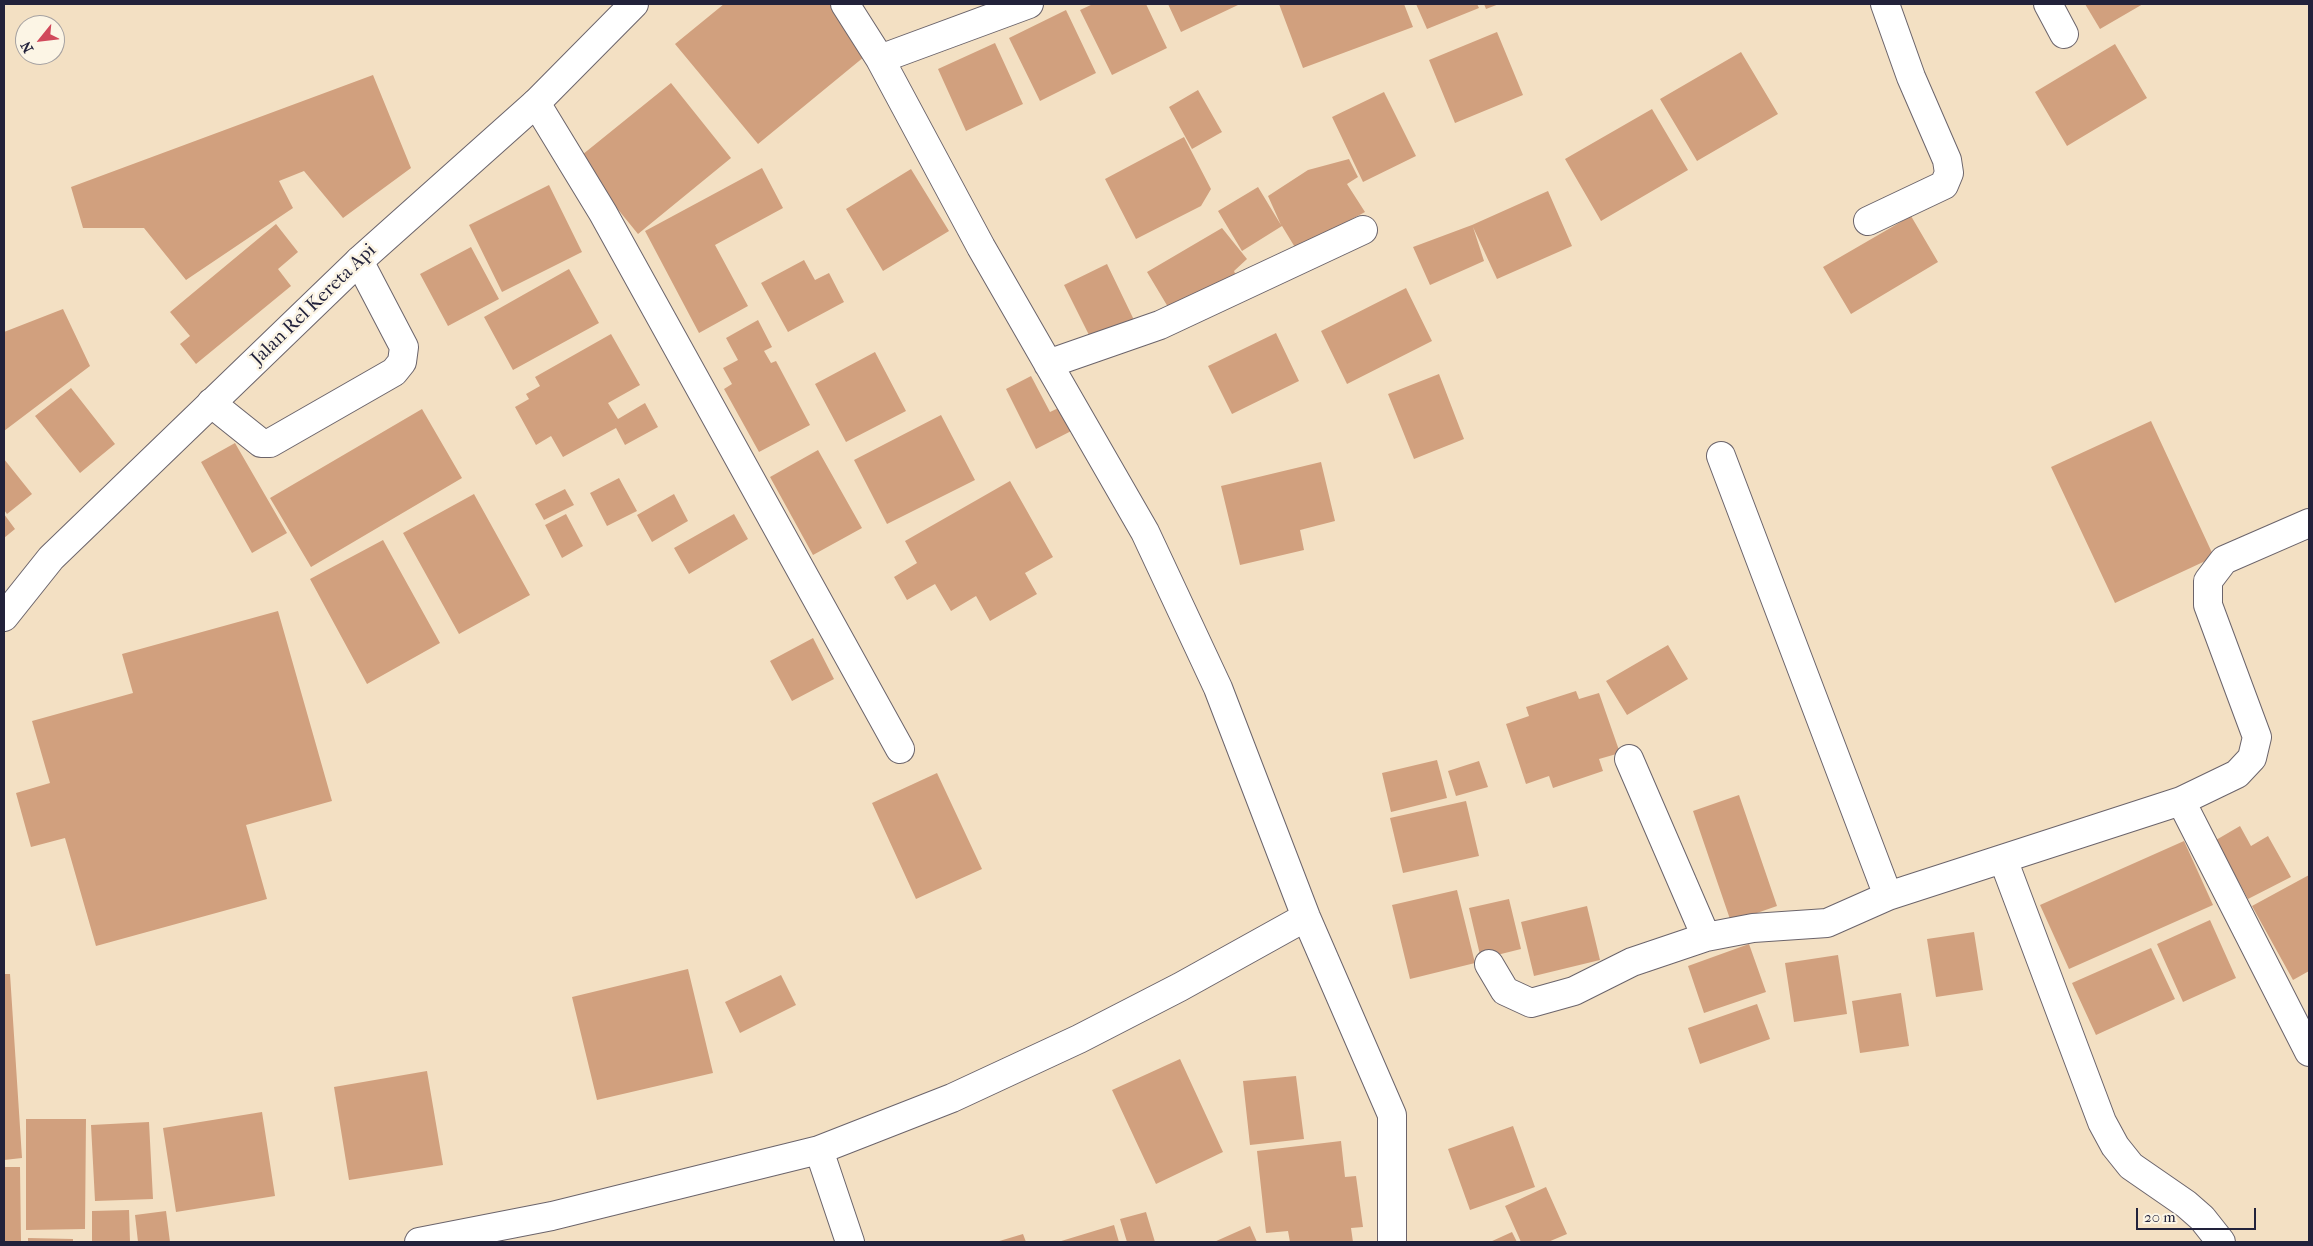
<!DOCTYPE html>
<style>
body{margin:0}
#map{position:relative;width:2313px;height:1246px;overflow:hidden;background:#f3e0c3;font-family:"IM FELL French Canon",serif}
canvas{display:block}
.frame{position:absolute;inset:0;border:5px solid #22223b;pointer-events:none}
.north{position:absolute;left:15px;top:15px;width:50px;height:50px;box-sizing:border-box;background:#fcf5e5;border:1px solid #a5a1a1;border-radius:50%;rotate:241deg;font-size:14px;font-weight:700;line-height:20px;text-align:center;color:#22223b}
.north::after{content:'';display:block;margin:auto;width:18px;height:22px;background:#d1495b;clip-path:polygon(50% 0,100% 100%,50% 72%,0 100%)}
.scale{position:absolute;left:2136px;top:1208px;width:120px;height:22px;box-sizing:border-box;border:2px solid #22223b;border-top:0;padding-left:6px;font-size:15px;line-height:18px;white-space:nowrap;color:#22223b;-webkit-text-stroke:4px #fcf5e5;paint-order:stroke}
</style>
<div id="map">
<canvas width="2313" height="1246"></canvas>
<div class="frame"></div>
<div class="north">N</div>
<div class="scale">20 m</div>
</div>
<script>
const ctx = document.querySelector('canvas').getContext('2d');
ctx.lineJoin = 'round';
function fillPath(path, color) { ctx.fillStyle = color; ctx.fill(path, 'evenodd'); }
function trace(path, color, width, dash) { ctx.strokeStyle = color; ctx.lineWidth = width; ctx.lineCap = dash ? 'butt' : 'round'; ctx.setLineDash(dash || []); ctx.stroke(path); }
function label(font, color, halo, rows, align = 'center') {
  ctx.font = font + ' "IM FELL French Canon",serif'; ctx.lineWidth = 5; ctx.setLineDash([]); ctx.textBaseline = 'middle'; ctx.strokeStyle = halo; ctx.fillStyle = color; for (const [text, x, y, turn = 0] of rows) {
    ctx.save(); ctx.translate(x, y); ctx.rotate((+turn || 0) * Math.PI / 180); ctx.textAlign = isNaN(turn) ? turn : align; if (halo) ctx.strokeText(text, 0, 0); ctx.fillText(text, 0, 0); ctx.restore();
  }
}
fillPath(new Path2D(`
 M724 4H830L870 52 758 144 675 44Z
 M1093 4H1146L1167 48 1112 75 1080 10Z
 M1168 4H1237L1238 5 1181 32Z
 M1279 4H1404L1413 27 1303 68Z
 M1416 4H1477L1479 8 1427 29Z
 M1484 4H1499L1486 9Z
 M2085 4H2143L2100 29Z
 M1066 10 1096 73 1040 101 1009 38Z
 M1497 32 1523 95 1455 123 1429 60Z
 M995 43 1023 104 966 131 938 69Z
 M2115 44 2147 98 2067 146 2035 92Z
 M1741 52 1778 114 1697 161 1660 99Z
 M373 75 411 168 343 218 304 171 279 181 293 208 186 280 144 228H83L71 187Z
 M671 83 731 158 638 234 577 159Z
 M1198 90 1222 132 1192 149 1169 107Z
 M1384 92 1416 156 1363 182 1332 117Z
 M1652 109 1688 170 1601 221 1565 159Z
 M1184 137 1211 189 1201 206 1136 239 1105 179Z
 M1349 159 1358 177 1347 184 1365 212 1296 249 1282 226 1242 251 1218 211 1258 187 1281 225 1268 196 1308 170Z
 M762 168 783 208 715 245 748 306 699 333 645 231Z
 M911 169 949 231 883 271 846 209Z
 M549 185 582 252 502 292 469 225Z
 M1548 191 1572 246 1497 279 1473 227 1484 261 1430 285 1413 247 1472 225Z
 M1911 216 1938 262 1851 314 1823 267Z
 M276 224 298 252 278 269 291 286 196 364 180 344 190 336 170 312Z
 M1222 228 1247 259 1234 271 1242 290 1177 322 1147 272Z
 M471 247 499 299 448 326 420 274Z
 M804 260 815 280 829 273 844 302 788 332 761 283Z
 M1107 264 1134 320 1092 341 1064 285Z
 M569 269 599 323 513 370 484 317Z
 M1406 288 1432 341 1347 384 1321 331Z
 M63 309 90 366 4 431V332Z
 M758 320 772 347 764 351 771 363 776 361 810 425 759 452 724 389 732 384 723 368 738 360 726 338Z
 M1276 333 1299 381 1232 414 1208 366Z
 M611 334 640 385 608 403 618 419 645 403 658 427 625 445 616 428 563 457 551 436 536 445 515 407 529 399 526 394 540 386 535 377Z
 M875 352 906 411 846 442 815 384Z
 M1439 374 1464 439 1414 459 1388 394Z
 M1031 376 1050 412 1069 403 1081 426 1036 449 1006 389Z
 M71 388 115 444 80 473 35 416Z
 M422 409 462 478 311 567 270 498Z
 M941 415 975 480 887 524 854 460Z
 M2151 421 2214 557 2115 603 2051 467Z
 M235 443 287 533 252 553 201 462Z
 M818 450 862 528 813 555 770 477Z
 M4 459 32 494 7 514 4 510Z
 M1321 462 1335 521 1300 530 1304 550 1240 565 1221 486Z
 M619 478 637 511 607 526 590 493Z
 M1010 481 1053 557 1025 573 1037 594 990 621 976 596 951 611 935 584 907 600 894 577 917 563 905 541Z
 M565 489 574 505 544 520 535 504Z
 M474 494 530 595 459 634 403 533Z
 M674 494 688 521 652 542 637 515Z
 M4 514 15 529 4 538Z
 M566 514 583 546 562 558 545 525Z
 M734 514 748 539 689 574 674 548Z
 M383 540 440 643 367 684 310 579Z
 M278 611 332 801 246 825 267 899 96 946 65 838 31 847 16 793 50 783 32 721 133 693 122 654Z
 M813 638 834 679 792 701 770 661Z
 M1668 645 1688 679 1627 715 1606 681Z
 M1576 691 1579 699 1599 693 1620 753 1599 759 1603 771 1553 788 1549 776 1526 784 1506 724 1529 716 1526 707Z
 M1437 760 1447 798 1391 812 1382 773Z
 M1479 761 1488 787 1456 796 1448 771Z
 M937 773 982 869 916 899 872 803Z
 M1739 795 1777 906 1731 922 1693 811Z
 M1466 801 1479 856 1403 873 1390 818Z
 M2240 826 2251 846 2268 836 2291 877 2248 899 2216 840Z
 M2184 841 2213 905 2069 969 2040 905Z
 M2309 875V971L2293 980 2252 906Z
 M1457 890 1475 963 1410 979 1392 905Z
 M1509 899 1521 949 1481 959 1469 908Z
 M1587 906 1600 960 1534 976 1521 922Z
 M2210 920 2236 978 2183 1002 2157 944Z
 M1974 932 1983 990 1936 997 1927 939Z
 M1749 944 1766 992 1704 1013 1688 966Z
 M2151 948 2175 999 2096 1035 2072 983Z
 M1838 955 1847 1014 1794 1022 1785 963Z
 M688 969 713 1073 597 1100 572 997Z
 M4 974H10L22 1158 4 1160Z
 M781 975 796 1005 740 1033 725 1002Z
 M1901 993 1909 1046 1860 1053 1852 1001Z
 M1757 1004 1770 1039 1700 1064 1688 1028Z
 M1180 1059 1223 1152 1156 1184 1112 1090Z
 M427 1071 443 1165 349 1180 334 1087Z
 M1296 1076 1304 1139 1250 1145 1243 1081Z
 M262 1112 275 1196 176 1212 163 1128Z
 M26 1119H86L85 1229 26 1230Z
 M149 1122 153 1199 95 1201 91 1125Z
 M1513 1126 1535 1187 1470 1210 1448 1149Z
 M1341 1141 1345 1177 1356 1176 1363 1227 1351 1228 1353 1242H1290L1288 1231 1266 1233 1257 1151Z
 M4 1167H20L21 1242H4Z
 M1546 1187 1567 1234 1548 1242H1521L1505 1206Z
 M129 1210 130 1242H92V1211Z
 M166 1211 170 1242H138L135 1215Z
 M1146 1212 1155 1242H1127L1120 1219Z
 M1114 1225 1119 1242H1058Z
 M1250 1226 1257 1242H1214Z
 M1512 1232 1517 1242H1490Z
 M1023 1234 1026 1242H996Z
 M28 1238 73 1239V1242H28Z`), '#d1a07e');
const minor = new Path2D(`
 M845 4 880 59 981 247 1145 532 1218 688 1306 917 1392 1115V1242
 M2048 4 2064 34
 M880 59 1029 4
 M536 103 603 213 900 749
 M1868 221 1944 185 1949 173 1947 160 1911 77 1885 4
 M1048 364 1160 325 1363 230
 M211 403 261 443H270L394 372 402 362 404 347 359 261
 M1721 456 1888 896
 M1629 759 1706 937
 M2181 801 2309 1052
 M2003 859 2102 1122 2115 1146 2131 1166 2186 1204 2202 1218 2221 1242
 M1489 964 1505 991 1531 1003 1574 991 1632 962 1706 937 1753 928 1827 923 1888 896 2181 801 2237 774 2252 758 2257 737 2208 605V581L2224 560 2309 523
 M819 1150 850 1242
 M419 1242 552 1216 819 1150 952 1098 1079 1039 1180 987 1306 917`);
const major = new Path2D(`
 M4 617 51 558 359 261 536 103 634 4`);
trace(minor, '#6b646b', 30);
trace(major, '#6b646b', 30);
trace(minor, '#fff', 28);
trace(major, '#fff', 28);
label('19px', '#22223b', '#fcf5e5', [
 ["Jalan Rel Kereta Api",314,305,-44]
]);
</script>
